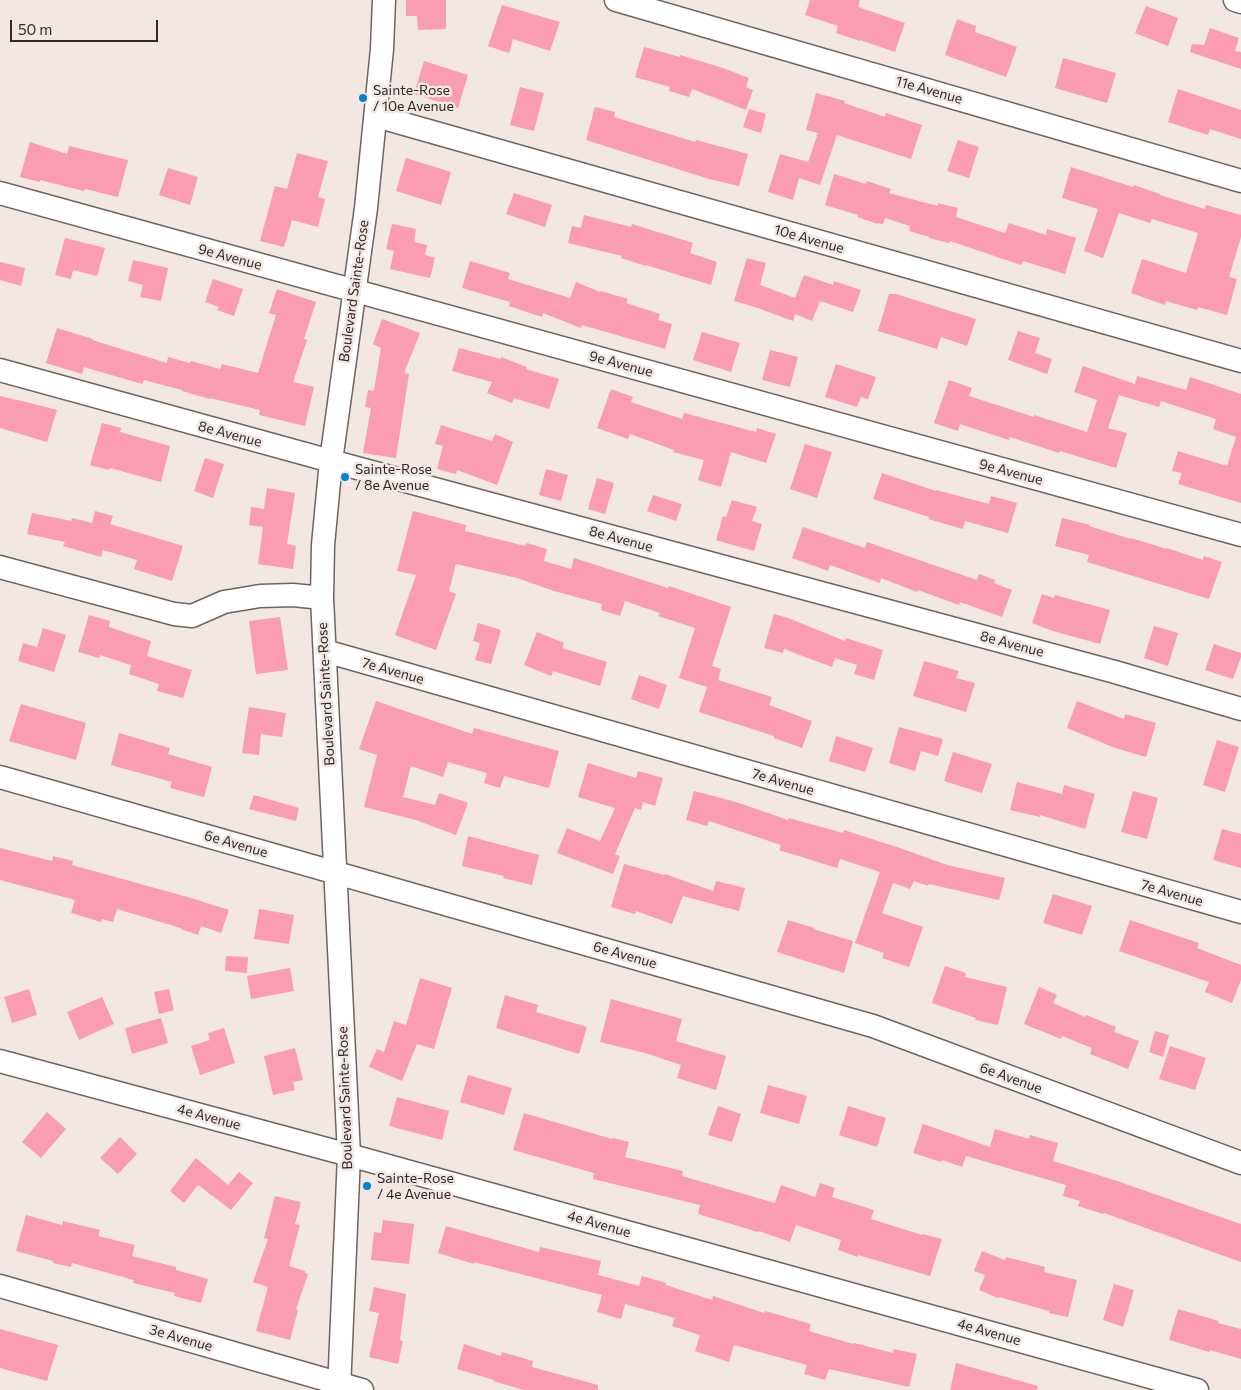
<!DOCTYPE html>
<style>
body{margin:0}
#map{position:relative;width:1241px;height:1390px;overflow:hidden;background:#f3e7e4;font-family:Commissioner,sans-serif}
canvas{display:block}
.scale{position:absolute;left:10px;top:20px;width:148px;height:22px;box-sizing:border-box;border:2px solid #2f2a29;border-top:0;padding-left:6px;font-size:15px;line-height:18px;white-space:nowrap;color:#2f2a29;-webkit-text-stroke:4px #f3e7e4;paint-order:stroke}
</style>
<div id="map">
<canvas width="1241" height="1390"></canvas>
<div class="scale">50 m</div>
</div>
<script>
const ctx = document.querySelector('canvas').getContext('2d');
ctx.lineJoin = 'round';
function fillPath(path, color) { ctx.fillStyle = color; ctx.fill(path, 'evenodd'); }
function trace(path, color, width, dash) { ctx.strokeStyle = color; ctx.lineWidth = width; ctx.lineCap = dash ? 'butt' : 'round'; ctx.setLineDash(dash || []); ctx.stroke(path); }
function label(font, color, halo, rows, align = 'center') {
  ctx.font = font + ' Commissioner,sans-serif'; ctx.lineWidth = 5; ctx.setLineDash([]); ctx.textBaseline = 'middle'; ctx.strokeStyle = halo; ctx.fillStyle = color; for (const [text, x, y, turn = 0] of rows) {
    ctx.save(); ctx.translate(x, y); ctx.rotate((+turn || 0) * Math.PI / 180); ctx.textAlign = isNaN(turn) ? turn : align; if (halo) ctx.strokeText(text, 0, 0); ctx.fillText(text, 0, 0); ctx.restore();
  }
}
fillPath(new Path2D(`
 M406 0H446V29L418 30 417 16H406Z
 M810 0H860L858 7 905 23 895 52 860 40V41L836 33 838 26 805 15Z
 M502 5 560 22 550 51 513 39 509 53 488 46Z
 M1146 6 1178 18 1168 46 1135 33Z
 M957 19 976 26 975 32 1017 47 1006 77 945 55Z
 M1210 28 1239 38 1235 51 1241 52V69L1190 52 1192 44 1204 45Z
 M644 47 680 57V55L723 68 749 78 746 87 753 90 746 110 692 89 689 97 669 91 670 87 635 77Z
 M1063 58 1116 73 1107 103 1055 88Z
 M424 61 468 75 458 108 414 94Z
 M520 87 544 93 534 131 510 125Z
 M1178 89 1241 110V139L1210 129 1208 135 1168 122Z
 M816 93 845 101 844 103 885 117 886 113 922 125 911 159 837 135 820 185 799 178 793 200 768 192 780 154 808 162 818 133 806 130Z
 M595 107 615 112 614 117 695 142 696 140 748 154 739 186 709 179 586 140Z
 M749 109 766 114 761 133 743 127Z
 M958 140 979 147 969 178 947 171Z
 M30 142 67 154 69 146 128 160 118 197 85 189 84 191 40 180V182L20 177Z
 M297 153 328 161 318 197 325 199 318 227 292 220 284 247 260 241 275 186 287 189Z
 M406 158 451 172 441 205 396 191Z
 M1071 167 1133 187 1134 185 1160 194V195L1205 209 1206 205 1241 215V237L1229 277 1237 279 1227 315 1198 307 1197 310 1166 301 1165 305 1131 293 1142 259 1186 273 1198 233 1152 219 1150 223 1119 213 1103 258 1084 251 1098 209 1062 198Z
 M168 168 198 177 190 205 159 195Z
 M834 174 866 184 867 181 891 189 889 193 938 206V203L958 208 956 217 1005 233 1009 223 1046 235 1047 229 1076 238 1065 274 1023 261 1021 265 950 241 949 243 929 238V237L909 231 910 226 885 218 883 224 878 223V224L857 217 858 215 825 205Z
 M514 193 552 205 545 227 506 214Z
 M584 215 631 227 632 224 693 243 690 253 717 262 711 285 646 265V266L621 258 622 256 568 243 572 226 581 228Z
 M392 224 416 229 414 242 427 245 425 255 435 258 430 278 390 269 394 251 386 249Z
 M65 238 105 248 97 276 73 270 71 279 55 275Z
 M747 258 766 263 760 285 795 298 804 275 833 285 834 281 861 290 853 312 820 301 812 321 795 314 793 321 755 307 734 301Z
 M133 260 168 268 161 301 140 297 143 285 128 281Z
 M470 261 510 273 508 279 570 298 576 282 600 292 601 291 628 299 626 303 660 314 658 320 672 324 665 349 582 325 581 328 543 313 542 317 509 306 510 302 462 288Z
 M0 262 25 268 21 286 0 280Z
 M213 279 243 289 234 316 217 310 219 307 205 302Z
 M277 289 316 302 304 339 307 340 293 382 314 387 305 426 259 415 260 410 210 398V399L182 391V390L144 380 142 384 84 367 82 374 46 363 57 328 93 339 92 340 167 363 168 357 190 363 191 361 220 369 222 364 258 373 276 315 269 313Z
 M889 294H896L976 319 967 346 941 337 937 349 878 331Z
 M382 319 420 333 404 373 409 374 396 458 363 453 371 408 365 407 368 390 374 391 381 348 373 344Z
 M1018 331 1040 338 1035 353 1052 359 1047 374 1008 360Z
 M702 332 740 343 731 372 693 360Z
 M459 348 501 359V357L527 367 526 369 559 379 549 409 514 398 512 403 487 393 492 382 452 371Z
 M770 350 798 357 790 387 762 380Z
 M836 364 876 377 868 399 861 397 857 407 825 397Z
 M1083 366 1135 384 1137 376 1186 390 1190 377 1241 394V503L1178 484 1182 473 1172 471 1178 451 1227 466 1236 437 1213 429 1216 419 1161 401 1159 407 1119 395 1108 428 1127 433 1116 468 1060 451 1059 453 1010 437 1009 440 960 424 958 431 934 423 949 380 972 388 969 396 1034 417V415L1087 432 1097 400 1074 392Z
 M611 389 633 397 631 402 682 419 684 413 756 432 757 428 776 434 766 463 731 452 721 487 698 480 704 460 673 452 674 450 630 434 628 439 597 428Z
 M0 396 30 403 57 410 47 442 0 428Z
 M102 423 121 428 120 432 170 446 161 482 110 468 109 470 90 465Z
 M441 425 492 441 495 434 513 442 497 485 457 470 456 474 437 469 443 446 435 444Z
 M805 444 832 452 817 498 790 489Z
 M205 458 224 464 213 498 194 491Z
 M546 469 568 475 561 501 539 495Z
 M882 473 936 491V490L989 504 991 496 1017 503 1008 533 965 521 963 529 928 519 929 517 873 499Z
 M597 478 614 483 605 514 588 509Z
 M267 488 295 493 287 544 296 546 293 569 258 564 263 527 249 525 251 507 264 509Z
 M653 495 682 504 676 521 647 511Z
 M732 500 757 507 752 521 762 524 754 551 716 540 723 516 726 517Z
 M95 511 113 516 110 524 183 546 172 581 134 569 137 560 103 550 101 557 63 546 65 542 27 534 32 513 71 521 72 518 92 523Z
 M413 511 466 525 465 531 525 546 527 543 547 549 544 561 571 569 574 558 668 588 669 586 731 607 712 666 721 669 718 680 772 697 769 705 812 721 802 748 774 738V736L699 712 707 687 679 678 695 628 658 616 660 613 625 601 620 616 601 610 602 604 554 591 517 578 456 564 449 591 456 594 436 650 395 635 416 575 397 571Z
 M1062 518 1090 525 1089 526 1131 539V538L1167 549V548L1203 560 1204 556 1222 562 1209 599 1087 562 1089 555 1055 546Z
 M803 527 865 548 867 542 977 580 979 574 995 580 994 583 1012 590 1002 617 960 602 959 605 918 590 917 592 881 578 880 583 830 565 828 571 792 558Z
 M1042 594 1054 598 1055 595 1110 610 1100 644 1053 631 1032 623Z
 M774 614 788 618 845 641 846 638 883 650 874 680 854 674 857 665 835 658 832 667 784 649 783 653 764 648Z
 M89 615 110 621 109 627 151 641 147 656 192 670 183 698 157 691 159 684 129 674 131 665 100 655 99 658 78 652Z
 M280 617 288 670 256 674 249 621Z
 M478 623 501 630 491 664 475 660 480 643 473 641Z
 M1154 626 1178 633 1168 666 1144 658Z
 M43 628 66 635 54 672 18 661 23 643 37 647Z
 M537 632 564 643 562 648 607 662 600 686 553 671 551 676 524 665Z
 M1214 644 1241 653V657L1233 679 1205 670Z
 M924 661 959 671 956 678 975 683 966 712 913 696Z
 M639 675 667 685 659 709 631 699Z
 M376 701 472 734 474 728 559 751 549 788 504 776 500 788 484 783 487 773 448 762 443 777 411 766 403 797 435 805 439 793 468 803 456 835 416 820 364 807 377 755 359 749Z
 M1077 701 1124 719 1125 714 1156 723 1146 757 1115 748 1067 728Z
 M21 704 86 723 76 760 9 741Z
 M249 707 286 713 282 737 261 734 259 755 242 753Z
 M899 727 943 739 938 756 921 751 915 771 889 763Z
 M119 733 170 748 168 754 212 767 204 797 170 788 172 782 111 765Z
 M836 736 873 748 865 772 829 761Z
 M1217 740 1239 747 1225 792 1203 785Z
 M953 752 992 764 982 793 944 781Z
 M588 763 636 778 638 771 663 778 655 806 643 802 641 810 635 808 615 854 620 856 613 874 557 853 567 828 600 841 615 808 578 797Z
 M1017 782 1062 794 1064 785 1095 794 1085 829 1040 815V817L1010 810Z
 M694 791 736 802 788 820 789 818 843 833 844 830 900 848 947 865 1005 878 999 900 929 884 928 886 914 881 910 889 893 883 882 913 923 927 909 967 882 958 884 953 855 943 880 872 840 859 837 868 779 850 781 845 709 821 707 826 686 820Z
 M1133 791 1158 798 1147 839 1121 832Z
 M254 795 299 808 296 821 249 809Z
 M1222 829 1241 834V868L1213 860Z
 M468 836 539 855 532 885 503 878 504 876 462 866Z
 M0 848 52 861 53 856 73 861 72 865 191 898 229 910 221 933 201 926 198 935 181 929V928L117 909 113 922 102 919 101 922 71 913 75 900 0 880Z
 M624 864 664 875 665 874 713 891 716 881 745 888 739 911 683 896 672 924 636 911 635 914 611 907Z
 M1053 894 1092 906 1082 935 1043 923Z
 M259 909 294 915 289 944 254 939Z
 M788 920 814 928 813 929 853 941 844 973 777 952Z
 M1130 920 1199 943 1197 948 1241 965V980L1232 1003 1205 992 1209 982 1119 951Z
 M226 956 248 957 247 973 225 971Z
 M945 966 966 973 965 977 1007 987 998 1025 975 1020 976 1018 932 1003Z
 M290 968 294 991 251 999 247 976Z
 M420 978 452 988 434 1049 417 1044 402 1081 369 1067 377 1049 384 1052 394 1021 406 1025Z
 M1039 987 1057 995 1053 1003 1085 1017 1086 1015 1116 1027 1114 1032 1139 1041 1128 1069 1090 1054 1092 1048 1062 1036 1061 1039 1024 1024Z
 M29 989 37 1015 12 1023 4 997Z
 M169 989 174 1010 159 1014 154 992Z
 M505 995 538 1005 536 1012 587 1027 579 1054 496 1028Z
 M102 997 114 1024 79 1040 67 1012Z
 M611 999 682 1019 676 1041 726 1056 716 1090 677 1078 681 1065 645 1053 600 1042Z
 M161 1018 168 1043 132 1054 125 1028Z
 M224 1028 235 1063 200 1075 191 1046 210 1040 208 1033Z
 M1155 1031 1169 1035 1163 1057 1149 1052Z
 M1170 1046 1206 1058 1195 1090 1159 1079Z
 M295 1048 303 1080 293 1082 295 1090 273 1095 264 1056Z
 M468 1075 512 1088 504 1115 460 1102Z
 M768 1085 807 1096 799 1124 760 1113Z
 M397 1097 449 1111 442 1140 389 1126Z
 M718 1106 741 1114 732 1142 708 1135Z
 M848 1106 886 1118 877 1147 839 1135Z
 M47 1112 66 1129 41 1158 22 1142Z
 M524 1113 612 1139 613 1138 629 1142 625 1157 683 1171 682 1176 775 1203 781 1185 815 1197 820 1183 835 1188 832 1197 874 1210 871 1219 922 1235 923 1234 942 1239 930 1276 858 1255V1257L838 1250 841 1240 796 1225 790 1242 759 1231 758 1232 698 1214 700 1205 593 1179 594 1173 513 1150Z
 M923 1124 990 1147 995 1129 1029 1139 1030 1135 1058 1143 1053 1161 1114 1180 1241 1224V1262L1104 1213 1103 1214 1078 1206 1080 1201 1063 1196 1066 1185 966 1156 962 1167 942 1160 941 1162 913 1153Z
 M120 1137 137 1154 118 1174 100 1158Z
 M196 1158 228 1185 239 1172 253 1183 231 1210 198 1185 184 1203 170 1191Z
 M275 1196 301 1202 295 1224 300 1225 289 1266 305 1271V1273L308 1274 296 1309 298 1310 290 1340 256 1331 268 1287 253 1282 268 1239 264 1238Z
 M26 1215 62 1225 63 1221 100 1230 98 1236 135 1245 132 1256 176 1267V1270L208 1279 201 1303 174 1296 175 1293 133 1283 134 1280 72 1263 71 1267 53 1263V1261L16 1251Z
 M383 1220 414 1224 409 1264 371 1260 374 1232 381 1233Z
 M446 1226 539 1252 540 1247 601 1261 598 1275 639 1286 642 1276 666 1283V1285L712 1300 713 1296 764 1313 765 1311 811 1324 809 1331 853 1344 854 1343 893 1353 894 1349 917 1354 909 1387 829 1369 825 1380 804 1374 807 1365 734 1345 729 1362 695 1351 700 1335 672 1326 675 1318 625 1304 621 1319 597 1312 602 1295 474 1262V1264L438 1253Z
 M982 1251 1005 1260 1006 1257 1045 1267 1044 1272 1077 1280 1068 1317 1049 1313V1311L999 1297 998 1298 979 1290 985 1275 974 1271Z
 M1114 1284 1134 1290 1123 1327 1103 1320Z
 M374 1287 406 1294 400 1340 403 1341 398 1364 369 1357 379 1313 369 1311Z
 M1178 1309 1219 1321 1218 1323 1241 1329V1359L1210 1350 1209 1352 1169 1340Z
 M0 1329 58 1345 47 1381 0 1368Z
 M464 1344 501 1356 502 1352 533 1361 532 1367 598 1385V1390H524L493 1381 494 1380 457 1369Z
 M956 1363 1038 1386 1037 1390H950Z`), '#f99cb4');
const minor = new Path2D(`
 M616 0 1241 181
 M1235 0 1241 2
 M376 116 1241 361
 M0 193 1241 535
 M0 370 331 461 1115 672 1241 709
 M0 567 174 614 192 616 224 602 260 596 293 595 322 598
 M325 651 1241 912
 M0 777 873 1026 1241 1163
 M0 1061 349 1155 1197 1390
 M0 1286 362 1390
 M339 1390 349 1155 322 598 323 545 331 461 366 208 382 49 384 0`);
trace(minor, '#6f6462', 25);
trace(minor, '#fff', 22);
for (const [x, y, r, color] of [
 [363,98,5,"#0086cd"],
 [345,477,5,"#0086cd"],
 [367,1186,5,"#0086cd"]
]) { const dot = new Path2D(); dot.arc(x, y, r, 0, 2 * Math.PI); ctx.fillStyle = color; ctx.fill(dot); trace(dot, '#f3e7e4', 2); }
label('14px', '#2f2a29', '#f3e7e4', [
 ["Sainte-Rose",373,90],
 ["/ 10e Avenue",373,106],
 ["Sainte-Rose",355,469],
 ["/ 8e Avenue",355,485],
 ["Sainte-Rose",377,1178],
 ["/ 4e Avenue",377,1194]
], 'left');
label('14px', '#2f2a29', '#f3e7e4', [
 ["11e Avenue",929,90,16],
 ["10e Avenue",809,239,16],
 ["9e Avenue",230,257,15],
 ["Boulevard Sainte-Rose",354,291,-82],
 ["9e Avenue",621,364,15],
 ["8e Avenue",230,434,15],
 ["9e Avenue",1011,472,15],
 ["8e Avenue",621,539,15],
 ["8e Avenue",1012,644,15],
 ["7e Avenue",393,671,16],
 ["Boulevard Sainte-Rose",326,694,-93],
 ["7e Avenue",783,782,16],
 ["6e Avenue",236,844,16],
 ["7e Avenue",1172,893,16],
 ["6e Avenue",625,955,16],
 ["6e Avenue",1011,1078,20],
 ["Boulevard Sainte-Rose",345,1098,-92],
 ["4e Avenue",209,1117,15],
 ["4e Avenue",599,1224,16],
 ["4e Avenue",989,1332,16],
 ["3e Avenue",181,1338,16]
]);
</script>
